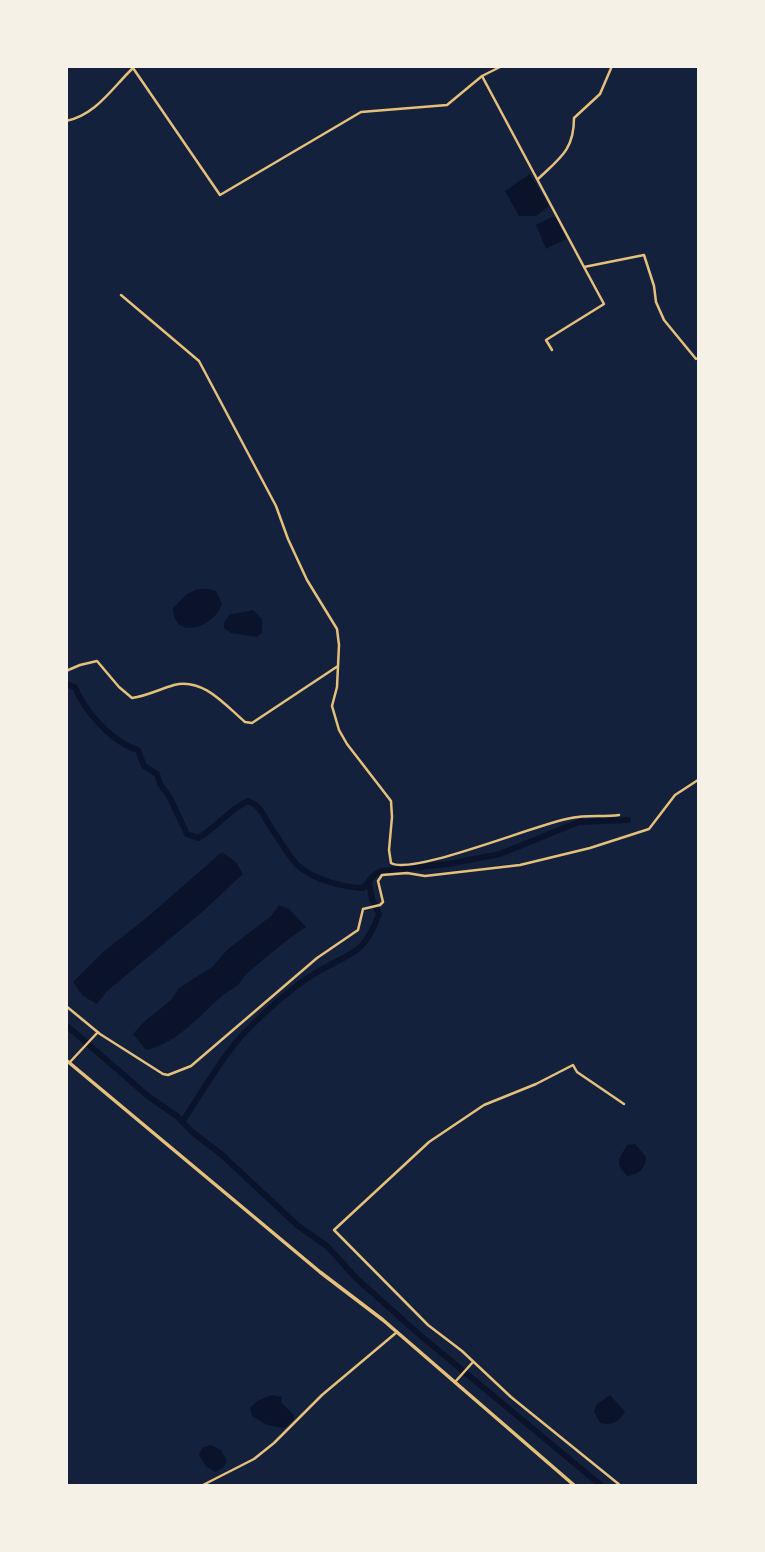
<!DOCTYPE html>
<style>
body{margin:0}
#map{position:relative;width:765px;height:1552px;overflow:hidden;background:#14213d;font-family:"IBM Plex Sans",sans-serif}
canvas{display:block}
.frame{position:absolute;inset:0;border:68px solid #f6f1e7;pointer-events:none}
</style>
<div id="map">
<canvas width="765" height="1552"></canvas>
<div class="frame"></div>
</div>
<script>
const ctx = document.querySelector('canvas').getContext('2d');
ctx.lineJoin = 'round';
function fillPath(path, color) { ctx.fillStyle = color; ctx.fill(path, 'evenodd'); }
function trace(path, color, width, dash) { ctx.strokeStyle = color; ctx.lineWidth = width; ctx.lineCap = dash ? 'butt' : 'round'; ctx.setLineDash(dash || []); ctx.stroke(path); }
fillPath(new Path2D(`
 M530 174 549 206 536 216H519L505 191Z
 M552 217 556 218 566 239 546 249 536 225Z
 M198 589H208L216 591 222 604C215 627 173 642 173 608L187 594Z
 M253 610 262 619V633L257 637 231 633 224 628V623L229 615Z
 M222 852 236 862 243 874 202 912 107 991 97 1004 83 996 73 982 102 953 145 919Z
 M279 905 289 909 306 927C286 940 269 955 251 970 245 974 242 981 237 986 233 989 228 991 223 995 199 1016 178 1043 146 1050L133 1034 146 1020 171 1000 179 988 212 967 228 949 271 916Z
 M635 1144 646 1157C646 1168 638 1175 627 1176L619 1166V1159L627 1145Z
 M272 1395 282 1397 281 1402 294 1415V1420L284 1428 267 1425 252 1416 250 1408 257 1401Z
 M610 1395 625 1412C618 1422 613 1426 600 1423L594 1412 596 1405Z
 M211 1445 221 1450 227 1461 223 1468 215 1472 206 1466 199 1455 202 1448Z`), '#0b132b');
trace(new Path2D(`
 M66 684 75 687C84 711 113 743 138 750L144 766 157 774 160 784 169 796 187 834 198 838C217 828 228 810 248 801 263 807 263 817 272 829 280 840 290 860 301 868 318 881 343 887 363 888L374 875 381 871 448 864 500 854 579 822 628 820
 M66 1025 148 1096 178 1117 192 1132 221 1154 297 1225 328 1247 356 1278 421 1336 602 1486
 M182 1122C204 1090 221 1057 248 1029 268 1009 290 989 314 974 349 952 363 958 379 914L372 899 369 883`), '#0b132b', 6);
trace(new Path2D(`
 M482 76 584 267 644 255 654 286 656 302 664 320 696 359 698 358
 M66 121C96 115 112 88 133 68L220 195 361 112 447 105 482 76 502 66
 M538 179C560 158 574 150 574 118L600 94 612 66
 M121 295 199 361 276 506 288 539 307 580 337 629 339 645 337 687 332 706 339 730 347 744 391 801 392 817 389 850 391 863C412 876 539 823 571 818 586 815 604 817 619 815
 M552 350 546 340 604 304 584 267
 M66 671 80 665 97 661 119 687 132 698C147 696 160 689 174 685 203 677 226 706 245 722L252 723 338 666
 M66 1006 100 1034 163 1074 168 1075 191 1066 317 958 358 930 363 909 380 905 383 902 378 881 382 875 407 873 425 876 520 865 590 848 649 829 675 795 698 780
 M70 1062 98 1032
 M455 1382 473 1362
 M201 1486 254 1459 274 1443 322 1395 397 1332
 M621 1486 511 1397 462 1351 428 1325 334 1230 429 1142 484 1105 536 1084 573 1065 577 1072 624 1104`), '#e5c07b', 2.5);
trace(new Path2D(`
 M66 1060 320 1272 383 1320 575 1486`), '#e5c07b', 3.5);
</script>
